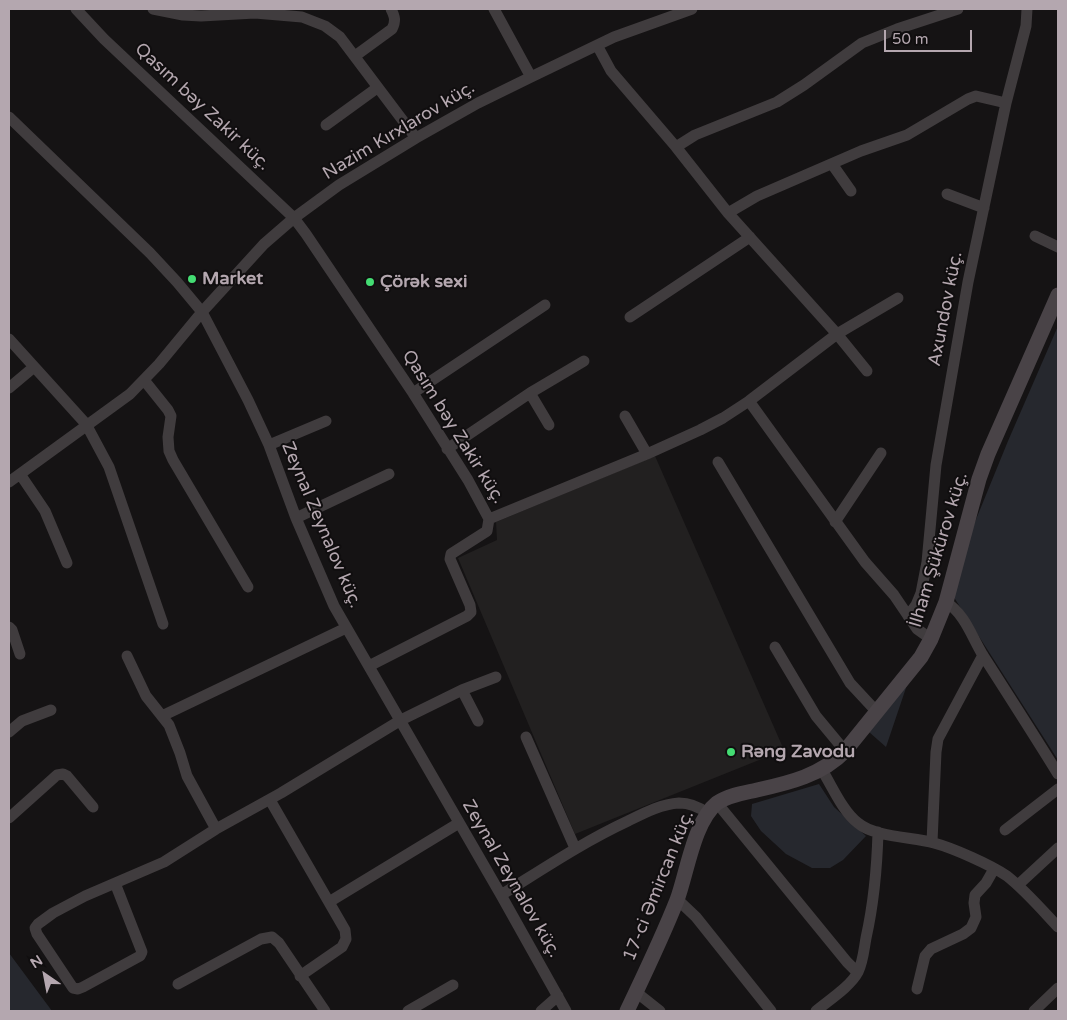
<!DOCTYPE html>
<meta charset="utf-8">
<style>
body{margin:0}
#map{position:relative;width:1067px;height:1020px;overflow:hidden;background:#151314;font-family:"Varela Round",sans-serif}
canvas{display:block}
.frame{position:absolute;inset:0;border:10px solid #b4a7af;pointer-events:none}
.north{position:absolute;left:20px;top:950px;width:50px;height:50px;-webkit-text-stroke:4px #100e0f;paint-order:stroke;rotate:327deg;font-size:14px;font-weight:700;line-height:20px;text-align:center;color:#b4a7af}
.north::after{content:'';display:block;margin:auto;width:18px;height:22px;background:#b4a7af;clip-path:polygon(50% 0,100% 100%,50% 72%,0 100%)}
.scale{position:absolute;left:884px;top:30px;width:88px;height:22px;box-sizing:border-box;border:2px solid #b4a7af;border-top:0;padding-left:6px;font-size:15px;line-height:18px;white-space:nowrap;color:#b4a7af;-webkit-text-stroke:4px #100e0f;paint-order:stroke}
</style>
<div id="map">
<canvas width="1067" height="1020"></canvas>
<div class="frame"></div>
<div class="north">N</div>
<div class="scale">50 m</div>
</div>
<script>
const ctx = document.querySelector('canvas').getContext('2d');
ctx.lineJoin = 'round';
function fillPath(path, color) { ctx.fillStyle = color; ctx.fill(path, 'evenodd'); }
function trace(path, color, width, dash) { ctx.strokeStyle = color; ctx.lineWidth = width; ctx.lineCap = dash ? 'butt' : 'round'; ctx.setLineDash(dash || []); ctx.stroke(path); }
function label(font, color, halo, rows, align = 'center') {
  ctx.font = font + ' "Varela Round",sans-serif'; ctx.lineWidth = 4; ctx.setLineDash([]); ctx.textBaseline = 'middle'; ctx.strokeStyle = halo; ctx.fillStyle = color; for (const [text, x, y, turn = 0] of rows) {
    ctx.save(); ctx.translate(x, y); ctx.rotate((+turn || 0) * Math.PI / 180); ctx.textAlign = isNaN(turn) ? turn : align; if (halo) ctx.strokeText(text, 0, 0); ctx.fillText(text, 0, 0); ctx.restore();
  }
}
fillPath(new Path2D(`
 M655 456 784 750 575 834 458 558 497 540 496 522Z`), '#222020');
fillPath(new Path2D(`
 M1058 326V760L948 588 1008 441Z
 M909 679 886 747 869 732Z
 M819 784 834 807 866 836 843 860 830 868H812L786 854 761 831 751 816 752 804Z
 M9 953 52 1011H9Z`), '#26282e');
trace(new Path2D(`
 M76 9 104 39 294 218 306 234 413 393 468 480 489 519 647 454 700 430 723 418 749 401 837 334 898 298
 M153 9 183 15 201 16 255 13 302 17 325 26 340 37 416 138
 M494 9 531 77
 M597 45 611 71 676 147 728 213 837 334 867 371
 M355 56 392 29C396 21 395 17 391 9
 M9 117 150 253 177 282 202 312 248 400 269 445 296 518 334 606 501 895 566 1011
 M326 125 377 88
 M676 147 695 135 777 102 804 85 862 43 897 29 958 9
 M832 164 851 191
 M947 194 984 208
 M728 213 757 196 861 151 907 135 968 99 976 96 1006 103
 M1035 236 1058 247
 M630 317 750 237
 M9 339 86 424 109 467 163 624
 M144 380 168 410 171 416 168 437 169 451 173 460 248 587
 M9 388 34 367
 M413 393 545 305
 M530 393 549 425
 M749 401 865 562 894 595 917 629 931 639
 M625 416 647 454
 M269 445 326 421
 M447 449 530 393 584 361
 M718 462 850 683 876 711
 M20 474 45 511 67 563
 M9 482 130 394 159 364 202 312 264 244 294 218 339 185 416 138 478 103 531 77 614 37 692 9
 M296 518 389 474
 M835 522 881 453
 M946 602C966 615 972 638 984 657 1009 696 1034 735 1058 774
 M908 616 916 605 921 593 927 562 936 465 968 282 1006 103 1026 26 1027 9
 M9 627 12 630 20 654
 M775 647 816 716 845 751
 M127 656 146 696 169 725 180 753 187 776 216 829
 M369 666 467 616 471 612 470 605 450 559 451 554 487 531 489 519
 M462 690 478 721
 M162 716 346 628
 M9 732 22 721 51 710
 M526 737 575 848
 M822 770C832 786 843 812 858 823 874 837 913 837 934 843 953 848 991 865 1007 876 1026 891 1042 910 1058 927
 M270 800 345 930 346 939 342 947 300 976
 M717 803 847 962 857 972
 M9 818 57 775 63 774 67 776 93 807
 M1005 830 1058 789
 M932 842 936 752 938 739 983 655
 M115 883 142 952 140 956 83 987 78 989 73 988 37 934 35 928 38 924 53 913 85 896 164 862 216 829 281 793 401 720 462 690 496 677
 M1018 885 1058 848
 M501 895C543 869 583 842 628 821 644 813 661 804 679 803 690 803 699 807 707 813
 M677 899 696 917 771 1011
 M329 902 459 823
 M178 984 261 939 272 937 279 943 325 1011
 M917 989 925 956 931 949 963 934 971 928 976 917 974 903 975 895 986 883 994 869
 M636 992 660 1011
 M408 1011 453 985
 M541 1011 558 996
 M816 1011C829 1000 850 987 858 972 863 962 864 949 866 938 874 902 877 869 878 832
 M1034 1011 1058 988`), '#403c3e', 11);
trace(new Path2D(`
 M627 1011C644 975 662 938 677 900 687 873 694 821 717 803 729 795 744 793 757 790 789 783 822 775 845 751L921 657 931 639 946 602 979 479 988 454 1058 295`), '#494347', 15);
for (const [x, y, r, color] of [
 [192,279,5,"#44dc73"],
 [370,282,5,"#44dc73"],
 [731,752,5,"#44dc73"]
]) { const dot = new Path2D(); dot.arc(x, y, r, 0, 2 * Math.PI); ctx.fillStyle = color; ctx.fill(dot); trace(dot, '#100e0f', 2); }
label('18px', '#b4a7af', '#100e0f', [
 ["Qasım bəy Zakir küç.",202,107,43],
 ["Nazim Kırxlarov küç.",399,131,-31],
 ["Axundov küç.",946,309,-79],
 ["Qasım bəy Zakir küç.",453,427,58],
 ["Zeynal Zeynalov küç.",321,525,67],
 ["İlham Şükürov küç.",939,550,-73],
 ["Zeynal Zeynalov küç.",511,879,60],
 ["17-ci Əmircan küç.",659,886,-68]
]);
label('bold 18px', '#b4a7af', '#100e0f', [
 ["Market",202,279],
 ["Çörək sexi",380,282],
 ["Rəng Zavodu",741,752]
], 'left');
</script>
